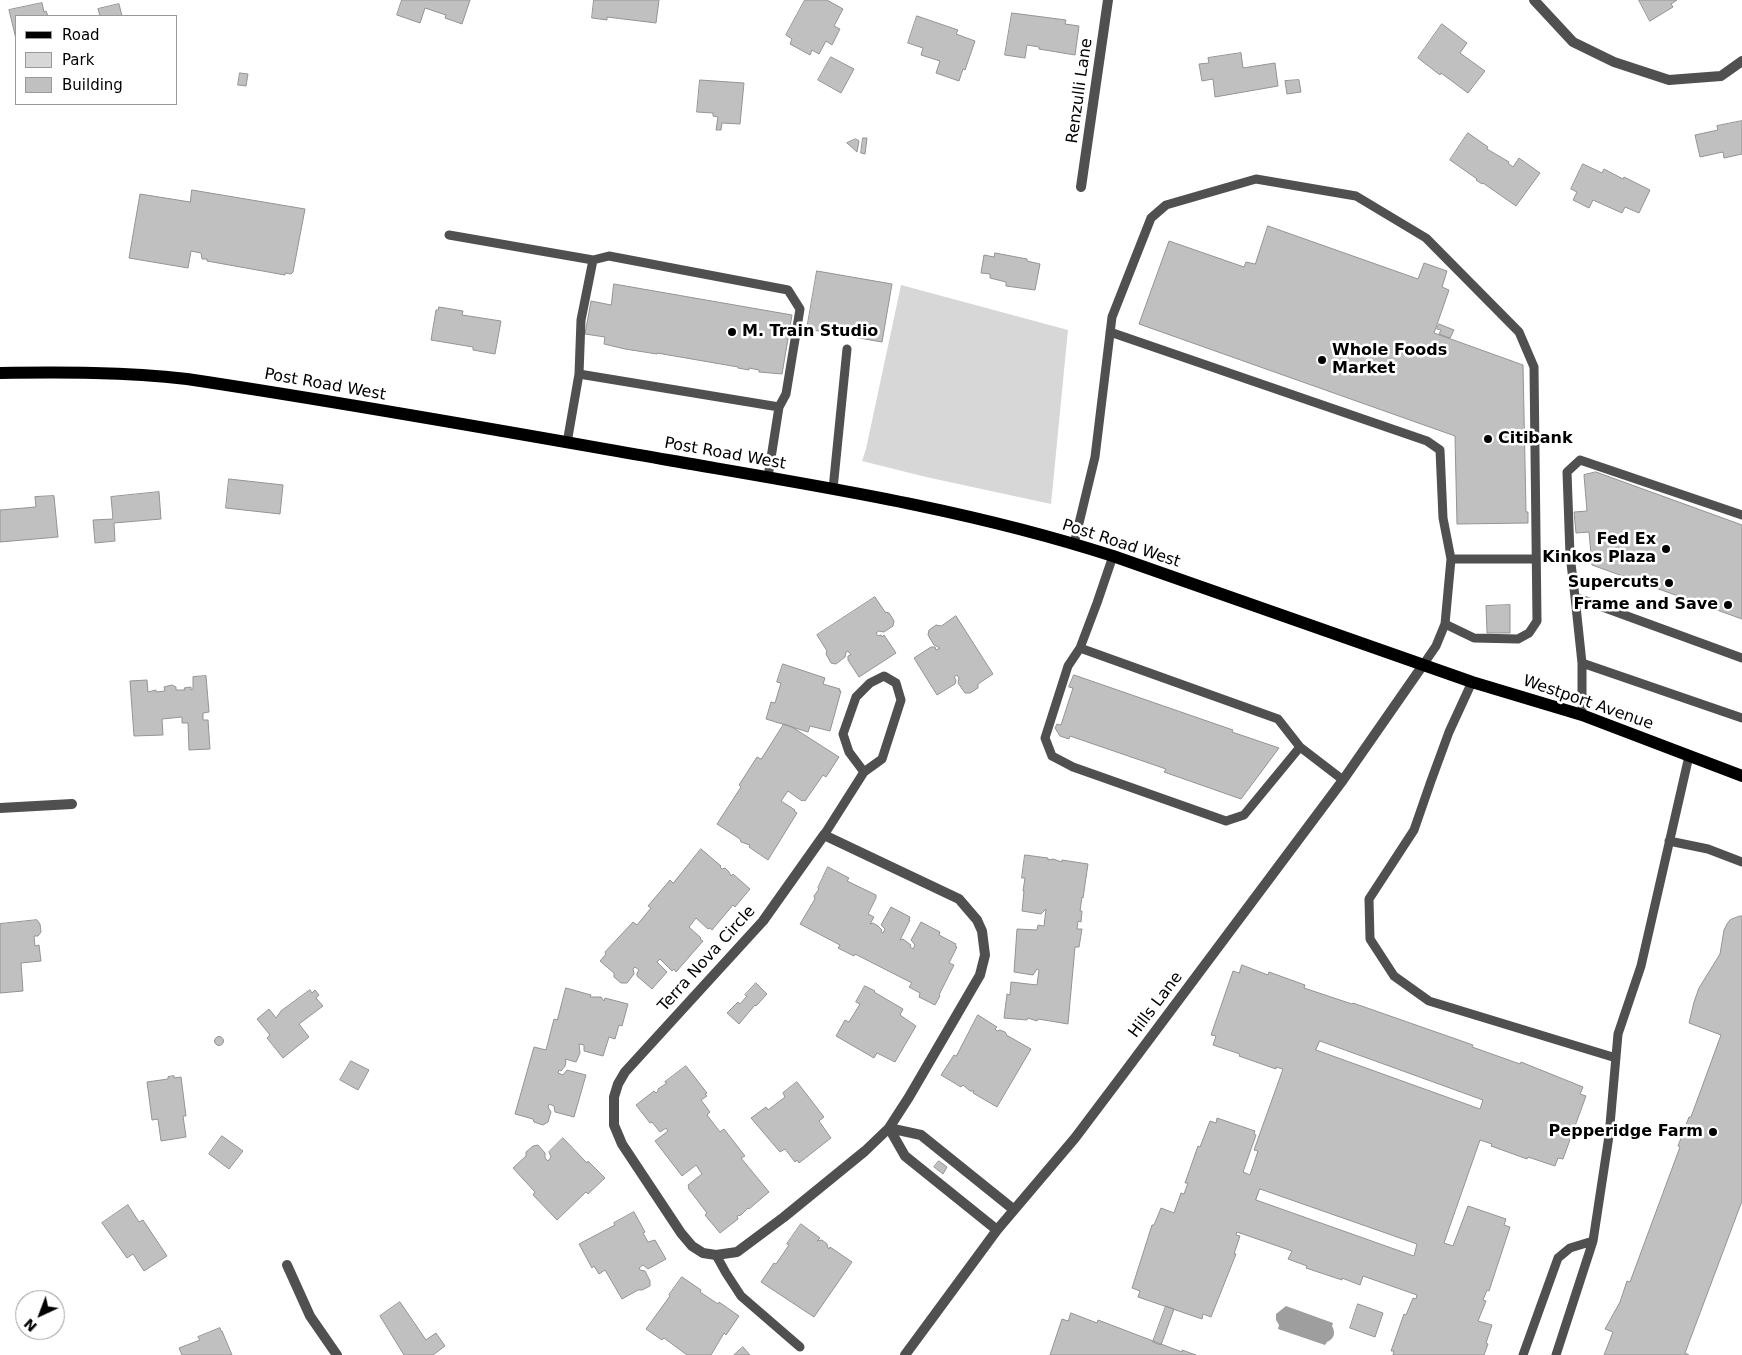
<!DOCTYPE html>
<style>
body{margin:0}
#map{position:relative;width:1742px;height:1355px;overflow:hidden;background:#fff;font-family:"DejaVu Sans",sans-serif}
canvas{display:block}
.legend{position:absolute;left:15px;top:15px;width:162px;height:90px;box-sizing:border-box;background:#fff;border:1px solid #999;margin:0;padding:6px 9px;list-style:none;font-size:15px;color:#000}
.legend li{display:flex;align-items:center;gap:10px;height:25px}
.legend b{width:25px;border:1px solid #999}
.north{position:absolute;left:15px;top:1290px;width:50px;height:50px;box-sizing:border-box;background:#fff;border:1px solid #999;border-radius:50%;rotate:223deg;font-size:14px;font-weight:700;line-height:20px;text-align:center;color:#000}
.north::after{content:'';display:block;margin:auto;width:18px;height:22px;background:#000;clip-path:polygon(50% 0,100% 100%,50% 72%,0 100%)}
</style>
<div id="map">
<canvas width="1742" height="1355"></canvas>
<ul class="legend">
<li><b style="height:6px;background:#000"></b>Road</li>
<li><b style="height:14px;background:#d7d7d7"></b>Park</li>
<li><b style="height:14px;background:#c0c0c0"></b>Building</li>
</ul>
<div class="north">N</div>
</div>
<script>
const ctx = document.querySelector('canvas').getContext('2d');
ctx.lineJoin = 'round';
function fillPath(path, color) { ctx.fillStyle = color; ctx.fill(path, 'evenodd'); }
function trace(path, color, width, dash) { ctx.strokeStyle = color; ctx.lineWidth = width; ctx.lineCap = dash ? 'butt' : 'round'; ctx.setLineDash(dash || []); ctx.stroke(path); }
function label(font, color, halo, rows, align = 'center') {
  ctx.font = font + ' "DejaVu Sans",sans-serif'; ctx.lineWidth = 5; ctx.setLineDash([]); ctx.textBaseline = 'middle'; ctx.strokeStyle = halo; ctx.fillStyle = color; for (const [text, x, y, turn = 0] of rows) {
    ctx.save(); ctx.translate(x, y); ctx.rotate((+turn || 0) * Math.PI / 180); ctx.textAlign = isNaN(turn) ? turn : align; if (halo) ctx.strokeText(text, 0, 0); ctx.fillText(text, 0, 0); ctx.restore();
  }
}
fillPath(new Path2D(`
 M901 285 1068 330 1051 504 926 477 862 461 866 449Z`), '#d7d7d7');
fillPath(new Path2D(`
 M1286 1306 1333 1323 1332 1326C1336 1333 1334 1339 1327 1342L1325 1345 1278 1329 1279 1325 1276 1320V1314Z`), '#9e9e9e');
const building = new Path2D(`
 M402 0H470L462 24 445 18 446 15 425 8 420 23 397 15Z
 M594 0H659L656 23 607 17V20L592 18Z
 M805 0H827L843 9 834 26 840 29 832 45 826 41 819 54 812 50 810 55 790 44 792 39 786 35Z
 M1639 0H1677L1671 4 1673 7 1650 21Z
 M42 3 44 12 46 11 48 16H16V39L9 10Z
 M119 4 122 16H100L98 9Z
 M1012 13 1066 20 1065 24 1079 26 1075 55 1039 49V47L1027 45 1025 58 1005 55Z
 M917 16 958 30 956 34 975 41 965 70 963 69 959 81 936 73 940 61 921 55 923 48 908 43Z
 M1442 24 1467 43 1460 53 1485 71 1468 93 1441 73 1440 75 1418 58Z
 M1241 53 1243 68 1275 63 1278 86 1215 97 1213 79 1202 81 1199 64 1209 63 1208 58Z
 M831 57 854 69 841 93 818 80Z
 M240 73 248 74 246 86 238 85Z
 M700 80 744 83 740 124 722 123 721 130H716L718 117 713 116V113L697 112Z
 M1299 80 1301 92 1287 94 1285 81Z
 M1742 121V154L1724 158 1723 152 1700 157 1695 135 1718 130 1717 126Z
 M1468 133 1488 147 1487 149 1509 162 1508 163 1513 167 1519 158 1540 173 1516 206 1483 183 1482 184 1476 180 1477 179 1450 160Z
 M863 138H867L865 154 861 153Z
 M856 139 859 141 857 152 847 143Z
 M1583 164 1602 173 1604 169 1623 179 1624 177 1650 190 1639 213 1625 207 1622 213 1593 200 1589 208 1573 200 1577 192 1571 189Z
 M192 190 305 209 293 272 291 274 285 273V275L207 261V259H202L201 253 191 251 188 268 129 258 140 194 190 202Z
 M1268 226 1418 279 1424 263 1447 271 1442 287 1449 290 1434 333 1523 365 1526 512H1528V523L1457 524 1455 436 1139 324 1169 241 1244 267 1246 262 1255 264Z
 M995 253 1027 259V261L1040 264 1035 290 1006 286V282L990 278V274L981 273 984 255 994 257Z
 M817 271 892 284 882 342 807 329Z
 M614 284 792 315 782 374 759 372V370L749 368V370L738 368V367L657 353V354L625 349 604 344 605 337 585 334 591 301 611 305Z
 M439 307 463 311 462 315 501 321 495 354 473 350V347L431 340 436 310H438Z
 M1439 324 1454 330 1450 338 1439 334 1441 330 1437 329Z
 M1596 472 1742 525V619L1592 565 1589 532 1576 533 1574 512 1587 511 1584 475Z
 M229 479 283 485 280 514 226 508Z
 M159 492 161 519 114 523 115 541 95 543 93 520 113 519 111 497Z
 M54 496 58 537 0 542V510L36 507 35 497Z
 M875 597 885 612 889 613 894 621 893 626 884 632 879 631 876 633 878 636 881 635 882 637 884 635 896 653 859 677 848 660V656L851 655 848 651 846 652 845 657 836 664 831 663 826 654 827 651 817 635Z
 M1510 605V633H1487L1486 606Z
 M956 616 993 674 978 684V688L970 693H965L958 683 959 678 957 675 954 677 956 680 955 684 937 695 914 658 931 647H935L936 650 940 648 934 645 928 635 929 630 936 625 941 626Z
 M783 664 825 678 823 684 840 689 839 691H841L830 731 810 726 808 732 766 719 771 702 775 703 781 683 777 682Z
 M1074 675 1233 730 1232 732 1279 748 1241 799 1164 772 1166 769 1070 736 1069 739 1060 736 1055 728 1057 724 1061 725 1073 688 1069 687Z
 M206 676 209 712 203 713V720H208L210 749 189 750 188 723H182V717L162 719 163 735 134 736 130 681 147 680 148 692 156 690V692L165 691 164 687 172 685 176 687V690H185L184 688 191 687V690L193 689V677Z
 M784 724 792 727 839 757 826 777 823 775 805 801 803 800 802 801 788 791 781 801 795 810 794 811 797 813 768 860 749 847 750 845 741 842 740 839 717 824 741 787 739 785 757 757 761 759Z
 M701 849 721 866 720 867 722 869 725 868 729 872 731 876 733 874 750 889 735 907 733 905 712 930 710 928 708 929 696 918 689 927 701 938 700 939 703 941 676 972 674 969 672 971 660 959 657 962 667 972 652 989 637 976V973L639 970 635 967 633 969 634 974 627 983H621L614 977V973L600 961 606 954 605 952 633 922 637 925 651 908 648 906 670 880 673 883Z
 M1025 855 1048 858V860L1053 859 1062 862V860L1088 864 1083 898 1082 897 1080 911H1082L1081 922 1078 921 1077 929H1082L1079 947H1075L1068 1024 1038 1019 1037 1021 1028 1018 1027 1020 1004 1018 1007 994 1010 995 1011 982 1037 985 1039 970 1037 969 1033 975 1014 972 1017 929 1037 930 1038 925 1044 926 1046 909 1041 914 1022 911 1024 891H1023L1025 878H1022Z
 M828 867 849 878 847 881 876 895V898L868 914 874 917 870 924 873 923 878 926 882 930 881 932 883 933 885 929 881 925 891 907 910 917 909 920H910L900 940 903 939 911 945 910 947 913 949 915 945 911 940 921 922 940 932 939 935 956 944 955 946 957 947 949 963 954 965 939 995 940 996 935 1005 919 997 920 993 909 987 912 983 855 954 854 956 838 948 840 945 800 924 815 899 814 896 819 889 818 888Z
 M1740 916H1742V1201L1685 1353 1689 1355H1604L1613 1332 1605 1329 1620 1302 1627 1281 1630 1282 1680 1147 1678 1146 1689 1117H1691L1721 1035 1689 1023 1694 1002 1699 988 1720 954 1724 930 1727 924 1730 920Z
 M37 920 40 924 41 932 38 936H34L35 946 39 945 41 961 21 963 23 991 0 993V924Z
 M1242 965 1268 975 1269 972 1305 985 1304 988 1352 1004 1353 1003 1473 1045 1472 1047 1520 1064 1521 1062 1583 1087 1580 1094 1586 1096 1563 1159 1558 1158 1555 1166 1528 1157 1527 1159 1491 1146 1492 1144 1480 1140 1444 1243 1453 1246 1468 1206 1506 1219 1504 1225 1510 1227 1489 1291 1487 1290 1483 1300 1486 1301 1478 1321 1492 1325 1486 1343 1488 1344 1484 1355H1393L1394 1351H1391L1404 1314 1406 1315 1413 1298 1416 1299 1417 1295 1363 1276 1360 1285 1342 1278V1280L1306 1268 1307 1266 1288 1259 1292 1251 1237 1232 1236 1235 1240 1236 1234 1254H1236L1211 1317 1203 1314 1202 1319 1138 1297 1140 1291 1132 1288 1152 1225H1154L1161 1208 1174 1213 1181 1193 1184 1194 1188 1183H1185L1198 1146 1200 1147 1210 1121 1216 1123 1217 1118 1255 1131 1254 1134 1256 1135 1243 1172 1250 1175 1258 1151 1254 1150 1283 1069 1276 1067V1069L1239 1056 1240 1054 1213 1045 1216 1036 1211 1035 1233 971 1239 973ZM1320 1041 1483 1100 1480 1109 1316 1050ZM1260 1189 1417 1244 1414 1256 1256 1200Z
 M756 983 767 994 756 1006 755 1005 739 1024 727 1013 738 1002 740 1004 747 996 745 995Z
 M865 986 875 991 874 992 903 1009 900 1015 916 1026 895 1062 877 1053 874 1058 836 1036 845 1020 849 1022 860 1004 856 1002Z
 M566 988 591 995 590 997H601L604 1001 605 998 628 1004 622 1026 619 1025 615 1039 609 1037 603 1056 584 1051V1045L579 1044 580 1053 576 1062 565 1059 566 1062 565 1066 561 1071 559 1070 558 1073 563 1075 567 1070 586 1075 574 1117 555 1112 554 1106 549 1104 548 1107 551 1112 548 1122 543 1125 534 1122 533 1119 515 1114 534 1047 546 1050 554 1019 557 1020Z
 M310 990 312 993 315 990 319 995 316 998 323 1006 299 1024 309 1037 283 1058 267 1038 270 1035 257 1019 269 1009 276 1018 281 1011Z
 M978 1015 997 1027 995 1029 997 1031 1000 1030 1005 1032 1008 1037V1036L1031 1049 997 1107 973 1093 974 1091H970L963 1085 961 1087 941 1075 954 1055 956 1056Z
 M214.5 1041a4.5 4.5 0 1 1 9 0a4.5 4.5 0 1 1-9 0Z
 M351 1061 369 1070 358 1090 340 1080Z
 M686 1066 707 1093 705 1094 707 1096 701 1100 710 1112 707 1115 720 1132 724 1129 745 1156 741 1158 769 1192 749 1209 748 1208 741 1215 737 1216 738 1219 720 1233 705 1215 707 1213 688 1188 689 1187 688 1185 702 1174 696 1165 682 1176 655 1141 668 1131 666 1128 660 1132 652 1122 650 1123 636 1105 654 1091 656 1093 658 1091V1089L667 1083 665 1082Z
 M174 1076V1078L181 1077 186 1116H183L186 1137 161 1141 158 1119 152 1120 147 1082 168 1079V1077Z
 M797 1082 824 1117 819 1121 831 1138 799 1163 797 1160 795 1162 785 1149 780 1152 751 1118 766 1107 768 1110 785 1097 783 1093Z
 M222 1136 243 1151 229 1169 209 1154Z
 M563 1138 587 1163 588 1161 605 1178 588 1194 586 1192 557 1220 533 1195 535 1192 513 1168 526 1156V1152L533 1146 538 1145 545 1153V1158L548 1161 551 1157 549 1152Z
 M939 1161 947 1167 943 1174 934 1167Z
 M128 1205 139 1222 143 1220 167 1256 144 1271 133 1254 127 1258 102 1223Z
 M634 1212 645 1232 643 1233 648 1242 655 1240 666 1259 648 1269 643 1265 639 1268 640 1270 645 1271 650 1281V1286L642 1290H638L622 1299 605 1270 599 1274 594 1266 592 1268 579 1244 615 1225 614 1223Z
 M801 1224 820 1238 817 1241 822 1240 827 1244 828 1248 829 1249 830 1247 852 1262 814 1317 761 1282 774 1263 776 1264 789 1245 787 1244Z
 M682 1277 701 1290 700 1292 718 1304 719 1302 739 1316 726 1335 724 1333 711 1355H687L664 1338 662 1340 646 1329 670 1296 669 1295Z
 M400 1302 426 1340 436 1333 445 1346 433 1355H404L380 1316Z
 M1358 1304 1383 1313 1375 1337 1350 1328Z
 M1166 1306 1174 1309 1161 1345 1153 1342Z
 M1071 1313 1097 1323 1098 1320 1182 1352V1350L1196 1355H1050L1062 1319 1068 1321Z
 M220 1328 221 1331H222L232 1355H182L179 1348 200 1340 198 1337Z
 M743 1347 750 1355H734Z`);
fillPath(building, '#c0c0c0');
trace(building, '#949494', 1);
trace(new Path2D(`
 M449 235 593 260
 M1110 332 1427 441 1440 450 1443 518 1451 559
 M579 374 779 407 768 477
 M567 443 579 374 581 320 593 260 609 256 788 290 800 309 786 394 779 407
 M833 489 847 349
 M1074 544 1095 457 1112 317 1151 218 1166 205 1256 179 1356 196 1426 238 1519 332 1534 367 1537 621 1529 633 1518 639 1474 638 1445 624
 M1575 597 1570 555 1567 472 1580 460 1742 515
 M1080 648 1097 603 1113 556
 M1582 663 1575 597 1742 658
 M1423 665 1436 646 1445 624 1451 559H1536
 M1472 682 1449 732 1431 781 1414 830 1369 899 1370 939 1394 976 1429 1001 1616 1058
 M1582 715V663L1742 718
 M1300 747 1244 815 1226 821 1073 767 1052 756 1045 738 1068 666 1080 648 1278 719 1300 747 1343 780
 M824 835 864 772 882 759 901 700 896 683 884 676 870 683 856 697 843 734 849 752 864 772
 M1669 841 1708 849 1742 862
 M716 1255 726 1273 741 1296 800 1347
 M1523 1355 1558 1258 1570 1248 1593 1241
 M1556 1355 1593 1241 1609 1136 1618 1034 1641 966 1689 756`), '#505050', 9);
trace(new Path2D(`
 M1534 0 1573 42 1614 62 1669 80 1721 76 1742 61
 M1081 187 1108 0
 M0 808 72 804
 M824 835 959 899 977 920 982 931 985 955 980 975 909 1097 889 1128 865 1151 784 1217 737 1252 716 1255 703 1253 692 1246 681 1233 622 1144 614 1125V1097L618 1084 625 1072 763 921Z
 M997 1230 905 1156 889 1128 921 1135 1013 1209
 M287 1265 310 1316 337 1355
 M905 1355 997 1230 1075 1138 1127 1069 1343 780 1423 665`), '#505050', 10);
trace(new Path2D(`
 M0 373C63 372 124 372 187 379 348 403 508 432 668 460 818 486 968 509 1113 556L1472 682 1582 715 1742 776`), '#000', 12);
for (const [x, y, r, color] of [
 [732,332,5,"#000"],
 [1322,360,5,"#000"],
 [1488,439,5,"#000"],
 [1666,549,5,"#000"],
 [1669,583,5,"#000"],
 [1728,605,5,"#000"],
 [1713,1132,5,"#000"]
]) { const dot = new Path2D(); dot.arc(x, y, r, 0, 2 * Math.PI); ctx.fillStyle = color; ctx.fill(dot); trace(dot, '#fff', 2); }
label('16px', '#000', '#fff', [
 ["Renzulli Lane",1080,91,-82],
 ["Post Road West",325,385,10],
 ["Post Road West",725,454,10],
 ["Post Road West",1121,544,18],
 ["Westport Avenue",1588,703,19],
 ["Terra Nova Circle",707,959,-48],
 ["Hills Lane",1156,1005,-53]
]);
label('bold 16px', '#000', '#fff', [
 ["M. Train Studio",742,332,"left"],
 ["Whole Foods",1332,351,"left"],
 ["Market",1332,369,"left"],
 ["Citibank",1498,439,"left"],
 ["Fed Ex",1656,540],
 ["Kinkos Plaza",1656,558],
 ["Supercuts",1659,583],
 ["Frame and Save",1718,605],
 ["Pepperidge Farm",1703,1132]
], 'right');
</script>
